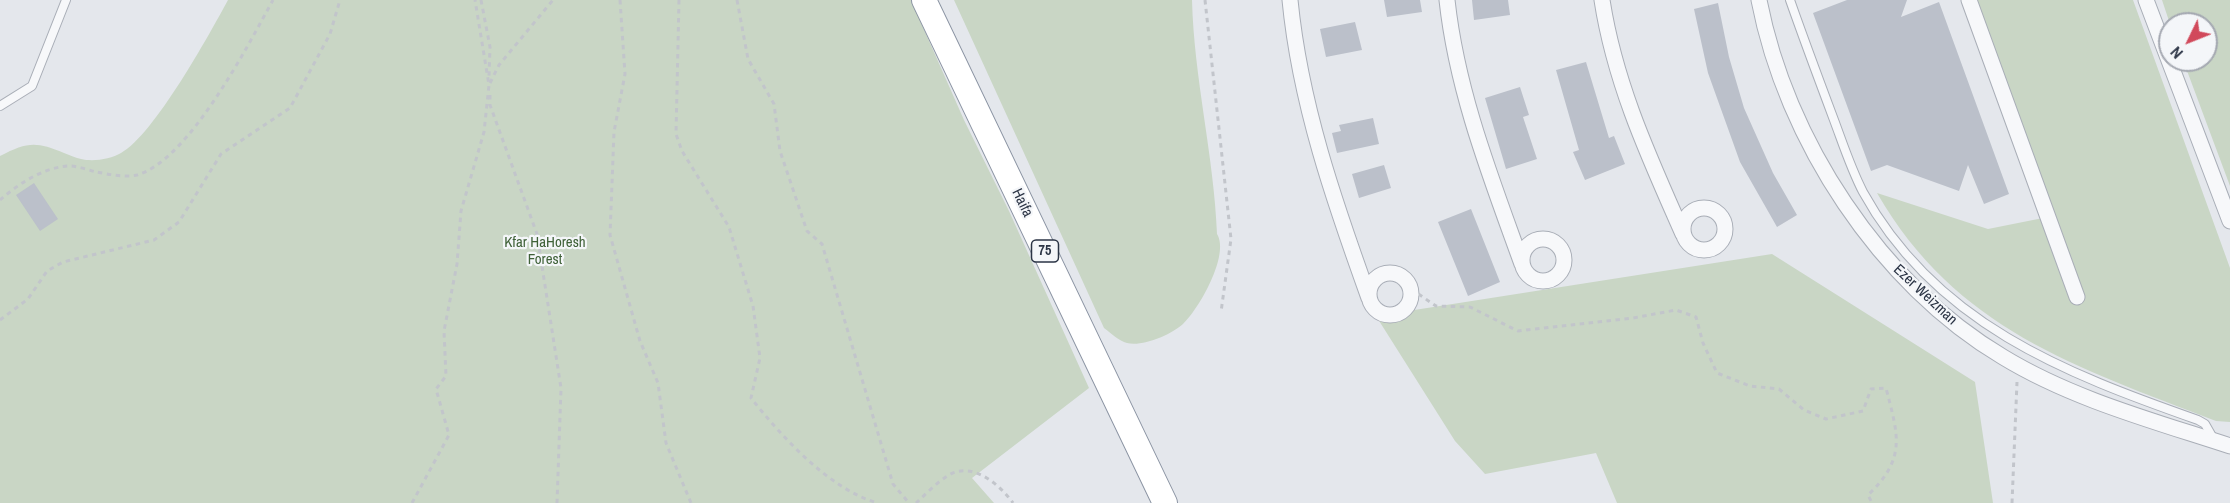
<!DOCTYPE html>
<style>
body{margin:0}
#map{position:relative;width:2230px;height:503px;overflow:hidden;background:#e4e7ec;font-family:"Archivo Narrow",sans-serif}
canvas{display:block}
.north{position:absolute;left:2158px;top:12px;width:60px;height:60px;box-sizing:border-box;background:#f4f6f9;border:2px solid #a4a8b1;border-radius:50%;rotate:227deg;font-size:16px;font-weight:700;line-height:24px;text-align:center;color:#2b3445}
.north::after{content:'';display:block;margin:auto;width:21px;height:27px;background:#d1495b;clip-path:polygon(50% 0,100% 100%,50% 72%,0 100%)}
</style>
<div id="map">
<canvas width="2230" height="503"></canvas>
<div class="north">N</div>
</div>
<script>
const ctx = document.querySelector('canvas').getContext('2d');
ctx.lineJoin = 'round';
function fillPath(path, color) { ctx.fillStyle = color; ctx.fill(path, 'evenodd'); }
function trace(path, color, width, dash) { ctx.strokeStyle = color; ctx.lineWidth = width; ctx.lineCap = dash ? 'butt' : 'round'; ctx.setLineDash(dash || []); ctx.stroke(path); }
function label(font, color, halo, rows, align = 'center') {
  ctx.font = font + ' "Archivo Narrow",sans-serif'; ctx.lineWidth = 4.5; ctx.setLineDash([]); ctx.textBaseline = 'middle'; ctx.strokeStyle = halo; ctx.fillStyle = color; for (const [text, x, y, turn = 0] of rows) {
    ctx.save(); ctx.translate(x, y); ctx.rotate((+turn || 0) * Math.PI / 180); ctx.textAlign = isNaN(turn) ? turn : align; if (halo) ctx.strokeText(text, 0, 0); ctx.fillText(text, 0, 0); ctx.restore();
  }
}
fillPath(new Path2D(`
 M228 0H911L964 120 1009 211 1089 388 972 478 994 503H0V156C27 142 36 141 64 153 70 155 76 158 81 159 93 162 111 159 121 153 154 135 209 35 228 0Z
 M954 0H1192C1194 79 1214 156 1217 234 1230 255 1199 309 1183 324 1171 335 1142 347 1127 343 1119 341 1111 333 1104 328Z
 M1977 0H2133L2230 268V422L2216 421C2077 367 1956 330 1877 193L1988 229 2053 216Z
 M2162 0H2230V186L2183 60H2206V24H2170Z
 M1772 254 1975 382 1993 503H1617L1596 453 1485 474 1455 441 1376 316Z`), '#c9d6c5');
fillPath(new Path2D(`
 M1384 0H1420L1422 12 1387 17Z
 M1472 0H1508L1510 15 1474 20Z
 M1847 0H1907L1901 17 1939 2 2009 194 1984 204 1968 165 1959 191 1887 165 1871 171 1813 13Z
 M1718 3 1729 57 1744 108 1773 173 1797 215 1777 227 1740 162 1708 73 1694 9Z
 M1355 22 1362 50 1326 57 1320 29Z
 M1586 62 1609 138 1614 136 1625 164 1585 180 1573 152 1579 150 1556 70Z
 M1520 87 1529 115 1523 117 1537 159 1506 169 1485 98Z
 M1373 118 1379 144 1337 153 1332 133 1341 131 1339 125Z
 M1384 165 1391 188 1359 198 1352 174Z
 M34 183 58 219 40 231 16 195Z
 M1471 209 1500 282 1468 296 1438 222Z`), '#bbc0ca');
const service = new Path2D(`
 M1790 0C1804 40 1819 80 1834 120 1843 144 1851 169 1863 192 1935 323 2064 373 2198 420L2205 424 2213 438
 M0 106 32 86 66 0`);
const minor = new Path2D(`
 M1290 0C1300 103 1334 201 1369 298
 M1447 0C1457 92 1491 178 1522 264
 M1602 0C1615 84 1649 157 1683 234
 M1759 0C1786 140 1880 284 2003 357 2072 399 2154 421 2230 446
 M1969 0 2077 297
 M2146 0 2230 221
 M1683 229a21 21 0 1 1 42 0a21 21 0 1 1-42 0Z
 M1522 260a21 21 0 1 1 42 0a21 21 0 1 1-42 0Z
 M1369 294a21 21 0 1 1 42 0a21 21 0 1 1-42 0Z`);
const trunk = new Path2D(`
 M924 0 1165 503`);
trace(service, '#a9aeb7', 10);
trace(minor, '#a9aeb7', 17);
trace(trunk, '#8b94a3', 26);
trace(new Path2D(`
 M481 0 490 47 489 76
 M620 0 625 74 614 132 610 235 640 341 658 383 666 443 691 503
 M679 0 676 134 682 151 729 227 753 306 760 358 751 398C782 437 830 490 878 503
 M737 0 748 59 774 104 780 151 807 231 822 244 893 484 909 503
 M1205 0 1231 239 1221 312
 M490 83 499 65 553 0
 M490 95V105L537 234 561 388 557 503
 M0 200C18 184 44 167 69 166 78 166 88 170 96 172 108 174 125 178 137 175 189 160 247 47 273 0
 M1411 289 1436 306 1470 307 1518 331 1633 318 1676 310 1696 317 1703 343 1717 373 1750 386 1779 389 1804 410 1826 419 1863 411 1871 389 1886 388C1898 435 1907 458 1868 495L1872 503
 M0 320 28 299 47 271 63 262 154 240 179 222 221 154 290 108 330 34 340 0
 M412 503 449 435 436 389 446 376 444 331 457 264 461 211 484 132 489 85 475 0
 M916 503C926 494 937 482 949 475 973 461 1000 485 1013 503
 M2012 503 2017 382`), '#c2c5cb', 3, [4.5, 4.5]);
trace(service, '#f7f8fa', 8);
trace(minor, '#f7f8fa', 15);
trace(trunk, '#fff', 24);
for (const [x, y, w] of [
 [1045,251,27]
]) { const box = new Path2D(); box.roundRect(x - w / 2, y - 11, w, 22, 4.5); ctx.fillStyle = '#f4f6f9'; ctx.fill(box); trace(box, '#2b3445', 1.5); }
label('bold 14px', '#2b3445', null, [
 ["75",1045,251]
]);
label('15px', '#2b3445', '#f4f6f9', [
 ["Haifa",1022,203,64],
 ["Ezer Weizman",1925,295,43]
]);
label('15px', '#3f6138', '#f4f6f9', [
 ["Kfar HaHoresh",545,243],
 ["Forest",545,260]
]);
</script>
